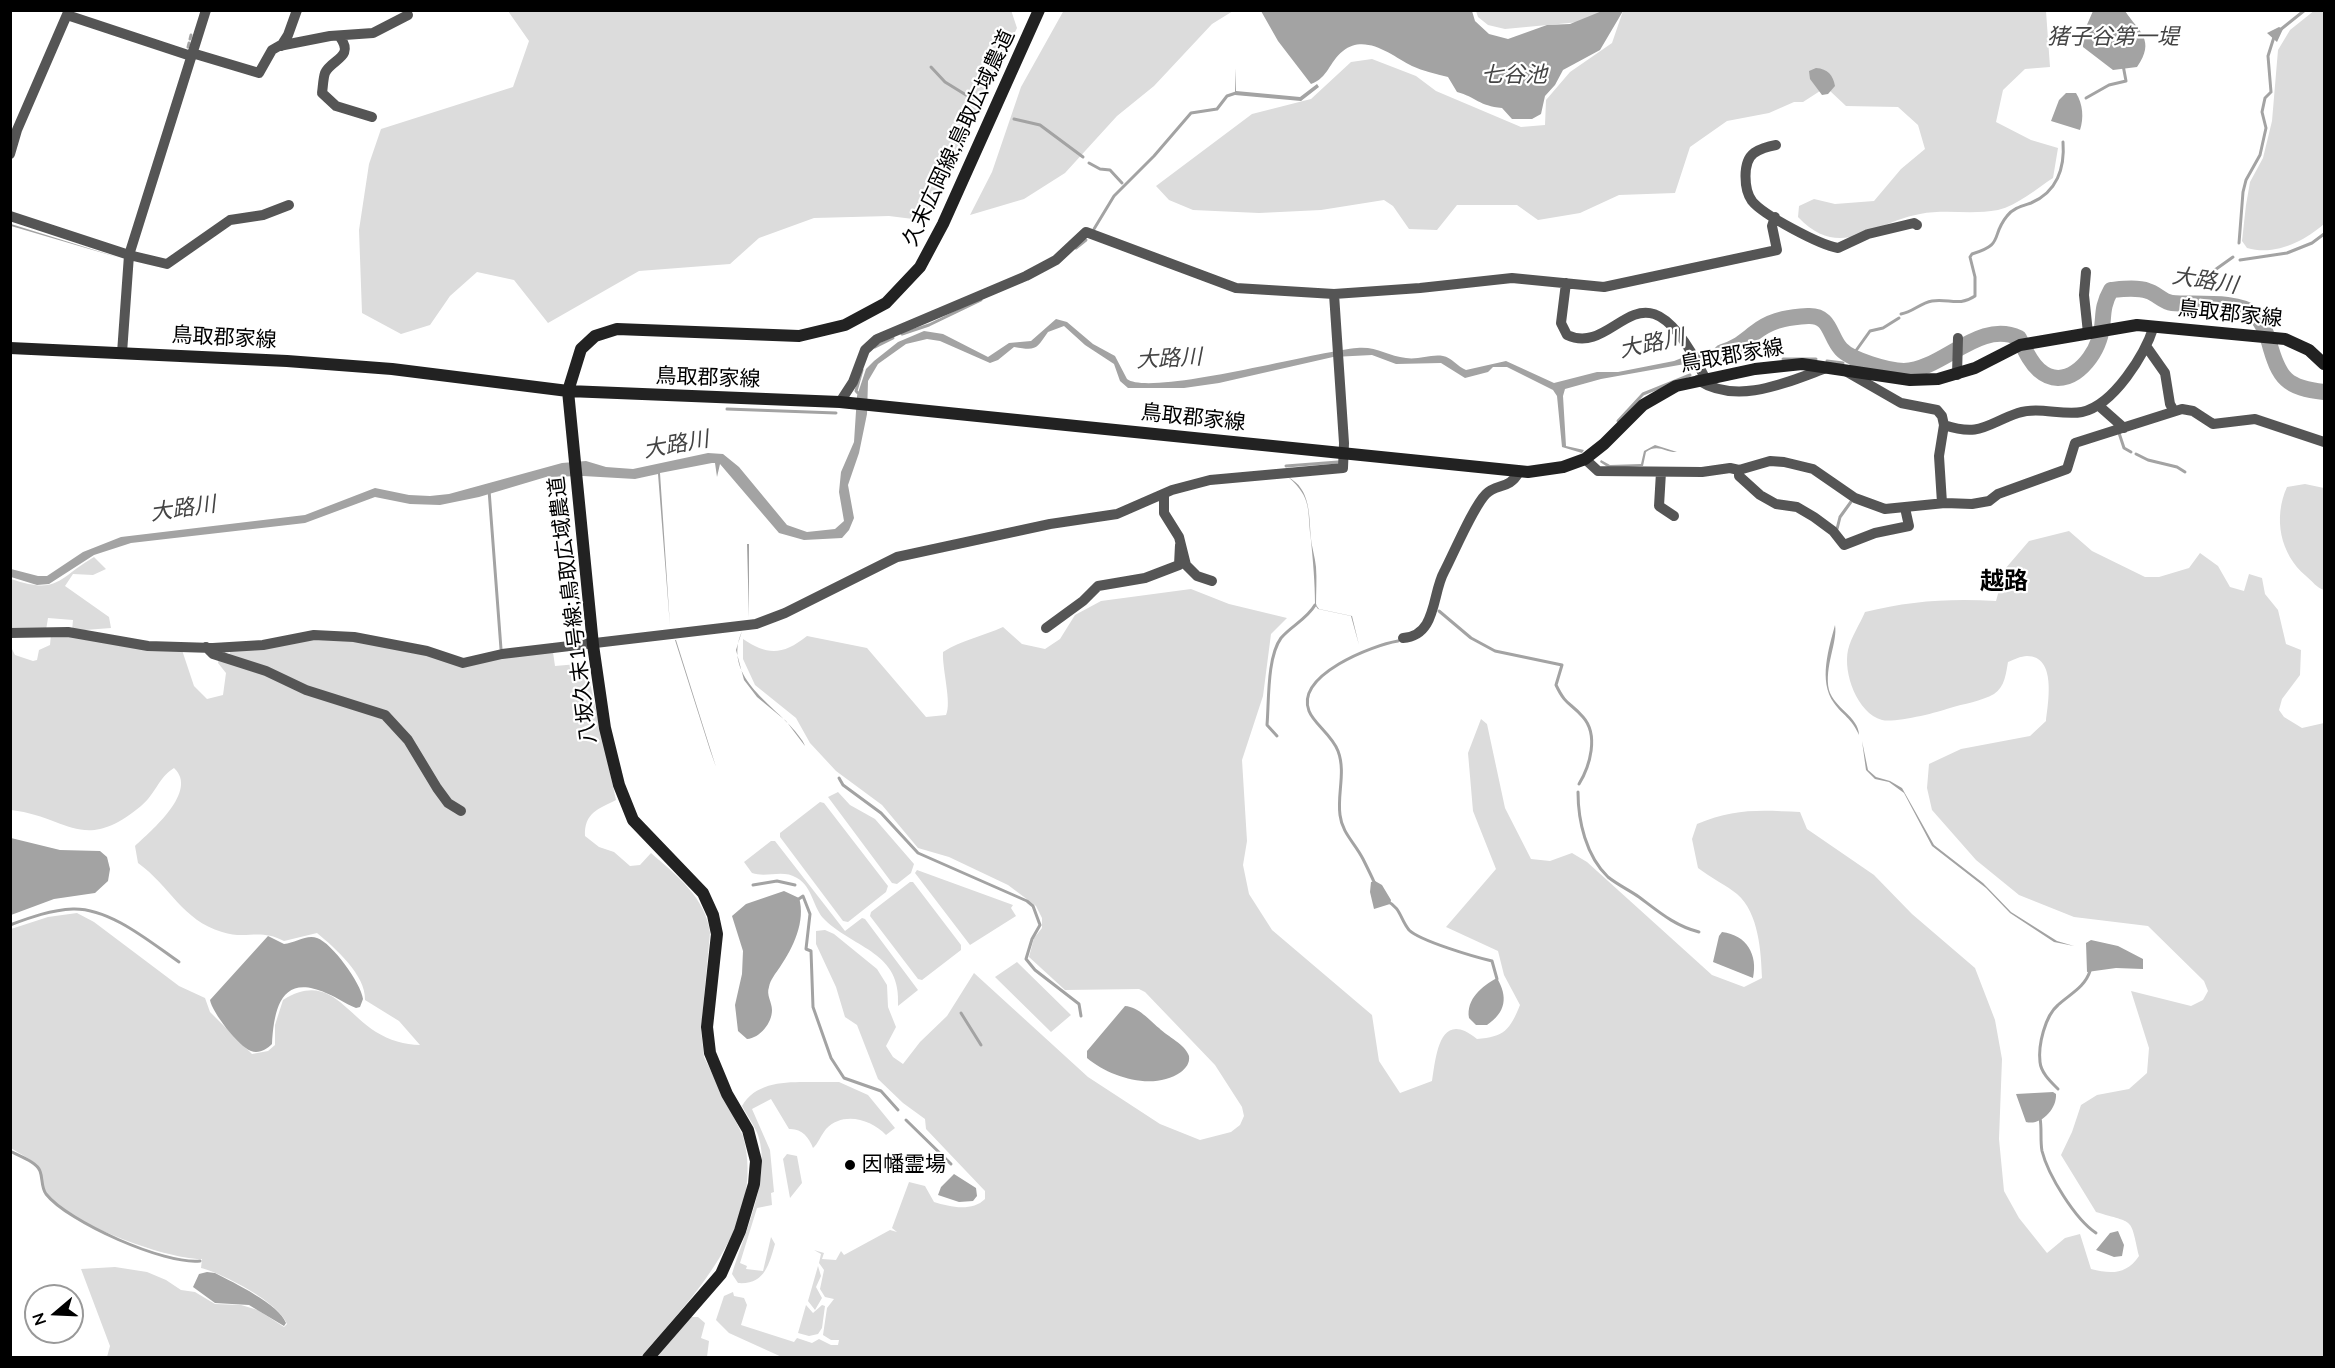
<!DOCTYPE html>
<meta charset="utf-8">
<style>
body{margin:0}
#map{position:relative;width:2335px;height:1368px;overflow:hidden;background:#fff;font-family:Mulish,sans-serif}
canvas{display:block}
.frame{position:absolute;inset:0;border:12px solid #000;pointer-events:none}
.north{position:absolute;left:24px;top:1284px;width:60px;height:60px;box-sizing:border-box;background:#fff;border:2px solid #999;border-radius:50%;rotate:251deg;font-size:16px;font-weight:700;line-height:24px;text-align:center;color:#000}
.north::after{content:'';display:block;margin:auto;width:21px;height:27px;background:#000;clip-path:polygon(50% 0,100% 100%,50% 72%,0 100%)}
</style>
<div id="map">
<canvas width="2335" height="1368"></canvas>
<div class="frame"></div>
<div class="north">N</div>
</div>
<script>
const ctx = document.querySelector('canvas').getContext('2d');
ctx.lineJoin = 'round';
function fillPath(path, color) { ctx.fillStyle = color; ctx.fill(path, 'evenodd'); }
function trace(path, color, width, dash) { ctx.strokeStyle = color; ctx.lineWidth = width; ctx.lineCap = dash ? 'butt' : 'round'; ctx.setLineDash(dash || []); ctx.stroke(path); }
function label(font, color, halo, rows, align = 'center') {
  ctx.font = font + ' Mulish,"Noto Sans JP",sans-serif'; ctx.lineWidth = 4.5; ctx.setLineDash([]); ctx.textBaseline = 'middle'; ctx.strokeStyle = halo; ctx.fillStyle = color; for (const [text, x, y, turn = 0] of rows) {
    ctx.save(); ctx.translate(x, y); ctx.rotate((+turn || 0) * Math.PI / 180); ctx.textAlign = isNaN(turn) ? turn : align; if (halo) ctx.strokeText(text, 0, 0); ctx.fillText(text, 0, 0); ctx.restore();
  }
}
fillPath(new Path2D(`
 M1064 10 1233 11 1212 24 1154 86 1117 116 1065 173 1024 199 970 215 992 172 1021 87Z
 M2315 10 2324 11V224C2303 242 2275 256 2247 248L2242 241 2246 205 2250 182 2263 158 2272 121 2278 50 2290 30Z
 M508 11 1011 10 1017 28 956 156 921 220 889 216 814 218 759 238 730 264 639 271 548 323 514 280 477 272 450 296 430 325 401 334 362 313 359 230 369 164 381 129 513 87 529 41Z
 M1476 11H1609L1590 21 1505 29 1488 25 1478 17Z
 M1623 11H2046L2050 67 2025 69 2003 90 1996 122 2031 140 2058 148 2053 178C2036 189 2018 205 1998 210 1972 215 1945 209 1920 214 1873 222 1841 262 1798 217L1799 206 1814 199 1835 204 1874 201 1901 169 1925 149 1918 125 1898 107 1846 106 1829 90 1820 91 1803 102H1794L1769 113 1727 121 1690 147 1675 193 1619 195 1580 213 1538 220 1517 205H1457L1437 230 1409 229 1393 206 1384 200 1321 210 1259 213 1193 210 1169 200 1156 186 1252 114 1311 99 1351 62 1372 59 1416 76 1436 91 1521 127 1545 125 1546 100 1570 72 1612 43Z
 M2305 484 2324 488V590C2317 588 2312 581 2306 576 2280 554 2273 518 2287 487Z
 M2069 531 2092 551 2145 577H2159L2189 568 2200 553 2218 566 2230 587 2244 591 2249 574 2262 578 2265 594 2278 610 2286 644 2301 650 2300 675 2282 699 2279 710 2284 717 2302 728 2324 723V1357L784 1358 729 1333 716 1320 724 1296 733 1292 734 1296 744 1298 747 1305 741 1325 794 1342 797 1338 812 1343 819 1339 831 1345H838L839 1340H831L823 1335 827 1308 834 1299 825 1297 820 1289 824 1270 819 1263 821 1254 814 1250 824 1253 822 1259 836 1260 841 1251 844 1255 890 1230 897 1232 892 1228 909 1182 925 1186 934 1202C950 1207 972 1212 985 1199V1191L926 1129 925 1119 903 1103 878 1079 857 1025 845 1017 836 987 816 944V931L825 930 834 934 877 969 887 985 888 1007 896 1027 886 1046 893 1057 903 1064 920 1042 947 1016 974 973 1088 1077 1160 1124 1200 1140 1231 1132 1240 1125 1244 1116 1242 1107 1215 1065 1145 992 1139 989 1065 990 1029 957 1034 938 1042 928V918L1036 906 1008 885 949 857 918 848 882 805 836 771 810 743 796 718 755 685 743 659V639C768 656 783 655 807 636L867 648 926 717 946 715C952 703 942 669 943 652 962 640 983 636 1003 627L1022 644 1045 649 1060 639 1075 615 1101 601 1191 589 1229 604 1287 618 1271 634 1263 696 1242 760 1247 841 1243 865 1249 894 1272 930 1372 1015 1379 1061 1400 1093 1432 1081C1436 1057 1439 1008 1477 1039 1504 1037 1510 1030 1520 1005L1504 975 1498 951 1446 927 1496 869 1473 811 1468 753 1481 719 1487 724 1505 808 1531 859 1550 861 1572 853 1587 862 1712 975 1744 987 1762 978C1761 952 1759 913 1737 894 1726 885 1711 878 1698 868L1692 839 1697 824C1734 808 1761 810 1800 812L1807 829 1874 875 1912 914 1975 968 1995 1020 2002 1059 1999 1139 2004 1191 2019 1218 2047 1253 2065 1238 2080 1234 2091 1269C2111 1274 2126 1275 2139 1256 2130 1216 2135 1224 2096 1212L2061 1155 2072 1132 2081 1105 2097 1095 2129 1089 2147 1073 2149 1048 2131 991 2191 1006 2203 1000 2208 991 2204 981 2148 926 2074 917 2019 895 1976 860 1932 810 1927 788 1929 764 1961 749 2030 736 2046 721C2048 703 2057 656 2027 656 2021 656 2013 660 2008 662 2006 673 2005 687 1994 694 1982 701 1963 704 1950 708 1936 713 1895 723 1882 720 1857 713 1843 673 1848 650 1851 637 1860 624 1865 612 1908 601 1951 598 1996 601L2005 569 2029 541Z
 M94 557 106 569 93 575 73 574 65 586 109 617 111 628 72 631 73 620 48 618 46 630 11 631V579C58 595 57 579 94 557Z
 M51 634 71 635 128 646 182 650 194 686 207 699 223 695 226 673 218 663 219 658 279 678 307 692 384 716 407 741 446 803 461 813 463 811 448 800 438 787 409 739 387 714 332 697 269 671 227 658 233 647 271 646 315 638 333 637 427 654 467 665 516 654 553 652 555 666 578 664 587 669 616 800C598 809 584 813 585 836L599 847 614 852 630 866 640 865 651 853C676 875 706 898 710 933L701 1030 704 1057 743 1136C767 1224 692 1297 641 1357H107L110 1346 81 1269 115 1267 147 1272 166 1280 181 1290 195 1292 215 1304 241 1305 258 1310 284 1327 287 1324C280 1303 222 1273 201 1268L202 1259C168 1260 63 1222 45 1192 42 1187 42 1179 41 1174 38 1161 21 1155 11 1148V929L48 917 77 913 94 922 179 986 205 998 210 1012 252 1054 268 1051 275 1045V1025L283 1000C328 972 344 1012 376 1032 389 1040 405 1045 420 1045L399 1021 365 1000C366 975 335 948 317 933L284 941C259 928 247 940 222 932 182 920 170 886 138 863L135 846C151 831 199 791 174 768 158 778 155 795 141 806 83 854 69 817 11 810L10 645 15 655 33 661 37 660 39 650 50 645Z
 M838 792 850 805 875 819 914 864 911 873 897 884 892 883 828 797Z
 M820 802 824 803 888 886 886 892 848 922 843 921 780 837V833Z
 M771 841H775L845 931 862 918 865 919 918 990 898 1006C902 952 855 949 825 920 813 909 813 887 797 878 783 869 767 878 752 873L744 862Z
 M917 870 1013 905 1011 908 1016 916 970 945 915 873Z
 M910 882H913L961 945V950L922 980 918 979 870 916 871 912Z
 M1017 962 1071 1015 1051 1032 995 977Z
 M831 1082H839L868 1095 895 1128 886 1135C871 1119 843 1111 826 1129 821 1135 818 1144 813 1148 809 1137 801 1128 789 1129L771 1099 752 1109 770 1150 774 1192 771 1193 772 1205 757 1208 740 1263 747 1266 746 1269 763 1271 771 1237 775 1244C769 1264 765 1285 738 1283L732 1274C744 1234 772 1176 758 1135 754 1125 747 1115 742 1106 759 1076 801 1083 831 1082Z
 M787 1154 797 1156 802 1183 790 1198 783 1159Z
 M818 1266 821 1276 816 1287 822 1298 815 1310 808 1301Z
 M806 1305 813 1313 822 1305 825 1306 822 1328 818 1334 809 1336 798 1333Z
 M690 1317H698L705 1323 701 1338 709 1341 707 1357 655 1358Z`), '#dcdcdc');
fillPath(new Path2D(`
 M1261 11H1472L1475 21 1489 34 1508 39 1547 25 1570 24 1602 11H1623L1600 50 1563 70 1555 85 1545 96 1541 114 1532 119H1512L1502 108C1479 106 1476 97 1457 92L1448 77C1436 74 1423 71 1412 66 1392 56 1366 33 1343 51 1329 62 1328 78 1311 84L1278 41Z
 M2093 11H2125C2139 32 2156 40 2137 67L2113 70 2083 47 2082 36Z
 M2279 27 2283 29 2277 42 2267 33Z
 M1235 68 1236 91 1300 97 1317 84 1319 87 1301 101 1235 95Z
 M1816 68C1828 69 1833 75 1835 86L1828 94 1822 95 1810 79 1809 71Z
 M2066 93H2076C2083 104 2084 118 2080 130L2051 121 2059 100Z
 M11 224 120 258 11 226Z
 M1056 319 1067 322 1093 344 1115 356 1127 379C1150 397 1318 351 1357 348 1376 346 1388 356 1406 358 1418 360 1431 354 1443 356 1451 357 1458 367 1466 370L1506 361 1554 383 1597 372H1618L1674 361 1697 352 1731 346 1740 341 1745 344 1724 357 1601 379 1565 389 1563 396 1566 446 1584 450 1582 453 1562 447 1557 396 1553 390 1507 367H1493L1488 372 1465 378 1441 363 1396 364 1372 355 1333 357 1219 383 1184 388H1128L1120 381 1114 364 1085 345 1064 326 1048 332C1036 349 1037 351 1014 347L998 360 990 363 940 341 927 339 906 344 878 364 868 381 867 414 859 453 848 485 854 518 849 530 842 538 804 540 779 533 720 464 717 477 715 463H712L660 473 670 626 658 474 635 479 583 476 546 477 479 497 440 505 410 504 375 497 305 523 131 543 94 555 49 584 37 585 11 577V569L38 576H47L83 552 121 537 305 515 375 488 409 495 430 496 449 494 562 463 586 461 606 467 633 469 708 453 723 454 739 467 787 525 807 532 835 529 844 521 839 492 841 472 854 442 857 396 866 369 874 361 898 342 924 331 943 334 988 357 1009 343 1031 341Z
 M1655 445 1677 452C1666 453 1658 443 1646 452L1643 466 1609 468 1600 462 1601 460 1610 465 1641 464 1644 451Z
 M1288 477C1311 489 1309 515 1311 539 1312 548 1315 557 1316 567 1317 579 1316 592 1316 605L1319 609 1352 616 1359 645 1351 616 1318 609 1315 605C1315 582 1313 562 1311 540 1307 511 1313 498 1288 477Z
 M747 544H749V618Z
 M1835 625C1838 642 1824 667 1829 690 1834 708 1859 717 1859 735 1851 717 1843 716 1834 703 1818 681 1829 648 1835 625Z
 M742 631C722 676 771 702 795 731 799 736 804 742 805 746L786 721 757 697 744 680 736 650Z
 M675 640H676L716 767 710 750Z
 M1862 741 1868 770 1876 777 1890 781 1902 788 1934 845 1983 883 2011 912 2057 941 2074 946 2054 942 2010 913 1986 888 1932 846 1904 793 1889 782 1875 779 1866 770Z
 M11 838 60 850 100 851 107 857 110 869 108 881 95 893 54 899 11 915Z
 M1375 881 1382 885 1391 900 1390 904 1374 909 1370 892 1371 882Z
 M784 891 799 898C806 921 793 948 780 967 776 973 770 980 769 987 766 995 772 1002 772 1010 772 1023 760 1038 747 1039L738 1031 735 1005 742 974 743 951 732 916 746 904Z
 M1722 932C1747 935 1758 955 1753 978L1713 962 1719 936Z
 M268 936 284 944C295 943 307 934 317 938 332 943 361 983 363 999L360 1007 356 1008C345 1004 337 997 326 993 281 973 274 1009 272 1044 267 1049 259 1054 251 1051 238 1046 212 1012 210 1000Z
 M2091 940 2118 946 2143 959V969L2116 968 2087 972 2086 943Z
 M1497 978C1508 997 1506 1012 1487 1025H1476L1469 1018C1466 999 1482 986 1497 978Z
 M1125 1006C1139 1007 1149 1020 1159 1028 1168 1037 1185 1044 1189 1056 1190 1063 1186 1068 1181 1072 1154 1091 1111 1078 1087 1058V1051Z
 M2053 1092 2056 1094C2057 1109 2041 1126 2026 1122L2016 1094Z
 M954 1174 976 1188 977 1196 973 1201 959 1202 938 1195 941 1187Z
 M2118 1231 2124 1245 2122 1256 2114 1257 2096 1250 2110 1233Z
 M207 1272 215 1273C234 1283 279 1304 286 1323L284 1326 249 1305 215 1303 193 1287 199 1274Z`), '#a3a3a3');
trace(new Path2D(`
 M2280 30 2305 10
 M190 39 191 35
 M188 47 189 43
 M931 67 945 82 979 103
 M2086 98 2109 85 2126 81 2123 65
 M1014 119 1040 125 1083 157
 M1089 163 1100 169 1110 170 1122 183
 M1094 229 1114 196 1154 156 1191 113 1217 109 1227 96 1236 93
 M2239 243 2243 192 2246 180 2260 155 2266 128 2262 112 2265 98 2271 92 2268 56 2274 37
 M1076 248 1086 240
 M2240 260 2287 253 2312 243 2324 234
 M2208 280 2212 272 2233 257
 M1901 314C1913 312 1920 303 1932 301 1948 298 1959 307 1975 296V277L1970 257 1972 254C2005 244 1990 237 2007 216 2013 208 2022 206 2031 203 2057 192 2065 168 2063 142
 M902 334 929 325 981 300
 M875 347 893 338
 M1855 352 1870 331 1883 328 1899 318
 M1783 359H1816
 M1827 361 1843 363
 M1851 364 1870 368
 M861 396 856 391 862 370
 M727 409 836 413
 M1618 421 1643 394 1690 375
 M2119 433 2124 448 2131 452
 M2136 454 2148 460 2177 467 2185 472
 M1286 466 1338 462
 M489 490 501 649
 M1837 529 1840 517 1853 499
 M1439 611 1471 638 1495 651 1562 665 1556 685C1566 706 1570 702 1583 717 1599 735 1590 766 1579 784
 M1277 736 1267 725C1269 702 1267 657 1281 638 1291 626 1307 619 1315 605
 M839 778 843 785 881 813 918 853 1027 901 1033 906 1040 925 1032 939 1026 959 1035 970 1079 1004 1081 1016
 M1578 792C1578 821 1586 856 1608 877 1618 885 1629 890 1639 897 1659 912 1675 926 1699 932
 M1375 884C1371 875 1367 867 1363 859 1355 843 1342 833 1340 815 1337 794 1346 772 1338 751 1332 735 1314 724 1309 711 1295 675 1373 645 1398 641
 M753 885 777 881 795 885
 M796 901 803 896 810 914 806 949 811 951 813 1007 831 1058 844 1078 881 1091 898 1110
 M1387 901C1401 908 1400 919 1409 930 1420 941 1475 957 1492 961L1497 979
 M10 925C31 917 51 910 73 909 110 908 150 942 179 962
 M961 1013 981 1045
 M2058 1089C2051 1082 2041 1073 2040 1062 2038 1045 2045 1016 2058 1005 2070 994 2085 987 2090 971
 M2040 1118C2042 1128 2040 1140 2042 1151 2048 1175 2075 1219 2096 1233
 M906 1120 951 1164
 M10 1151C19 1156 37 1162 40 1171 43 1179 41 1187 46 1194 68 1222 165 1265 200 1261`), '#a3a3a3', 3);
trace(new Path2D(`
 M1722 352C1737 349 1748 337 1760 329 1775 319 1791 317 1808 316 1831 315 1829 336 1841 349 1851 360 1889 371 1904 371 1943 370 1979 319 2019 338 2025 350 2030 362 2039 370 2064 392 2091 364 2099 340 2106 321 2099 311 2111 290 2122 289 2137 287 2148 291 2156 293 2163 302 2172 303 2192 305 2238 300 2254 314 2262 321 2266 332 2269 342 2279 379 2287 388 2324 392`), '#a3a3a3', 16);
trace(new Path2D(`
 M67 15 191 56
 M340 37C355 58 331 59 325 73 323 79 323 87 322 93L336 106 372 117
 M281 46 288 35 297 10
 M192 53 259 73 272 50 279 46 330 36 373 33 408 15
 M1776 145C1770 146 1760 149 1754 153 1742 162 1744 190 1752 201 1763 215 1820 245 1838 248L1868 234 1914 223 1917 225
 M10 154 17 130 69 10
 M10 216 129 255 167 264 230 220 263 215 289 205
 M2086 272 2084 295 2088 333
 M1566 283 1561 323 1567 335C1619 359 1641 246 1705 378
 M2146 346 2165 373 2170 404 2174 411
 M122 353 129 255 206 10
 M1847 372 1901 403 1937 410 1942 416 1944 425 1939 456 1942 503
 M1957 375 1958 338
 M1698 380C1738 406 1787 382 1829 367
 M840 402 853 382 865 350 877 339 1026 276 1056 260 1086 232 1236 288 1334 294 1420 288 1512 278 1604 287 1777 250 1772 226 1775 217
 M2098 405 2124 428
 M1944 425C1981 437 1986 424 2018 413 2039 406 2062 416 2082 412 2114 405 2145 354 2154 326
 M1585 459 1598 471 1702 472 1730 468 1739 470 1770 461 1784 462 1813 469 1855 498 1885 509 1945 503 1972 504 1989 501 1998 494 2067 469 2075 443 2182 409 2193 411 2213 424 2255 419 2324 442
 M1739 470V476L1760 495 1776 504 1797 507 1814 517 1833 531 1844 545 1875 533 1909 526 1905 508
 M1661 472 1659 506 1674 516
 M1164 494V513L1179 537 1186 565 1197 576 1212 581
 M1046 628 1083 601 1098 586 1145 578 1179 565 1180 545
 M10 633 68 632 148 646 213 648 263 645 314 635 354 637 427 651 463 663 502 654 756 624 785 613 897 557 1050 524 1117 514 1172 490 1210 480 1343 468 1344 443 1334 294
 M1403 638C1437 636 1432 593 1444 572 1454 553 1473 507 1486 494 1497 483 1509 490 1519 472
 M206 647 213 654 266 671 306 690 385 715 408 740 437 788 448 803 461 811`), '#555', 10);
trace(new Path2D(`
 M10 348 287 361 392 369 568 391 840 402 1528 472 1563 467 1585 459 1604 444 1643 405 1676 386 1755 369 1802 364 1910 380 1938 379 1975 368 2020 345 2137 325 2285 339 2309 350 2324 364
 M648 1358 721 1274 740 1231 754 1184 756 1161 748 1130 727 1094 710 1053 707 1027 717 934 713 915 703 893 633 820 619 785 605 728 593 645 568 391 581 349 595 336 617 329 799 336 845 325 886 303 920 267 943 224 1039 10`), '#222', 12);
for (const [x, y, r, color] of [
 [850,1165,6,"#000"]
]) { const dot = new Path2D(); dot.arc(x, y, r, 0, 2 * Math.PI); ctx.fillStyle = color; ctx.fill(dot); trace(dot, '#fff', 2); }
label('21px', '#000', '#fff', [
 ["久末広岡線;鳥取広域農道",959,138,-65],
 ["鳥取郡家線",2230,314,6],
 ["鳥取郡家線",224,338,3],
 ["鳥取郡家線",1732,356,-10],
 ["鳥取郡家線",708,378,2],
 ["鳥取郡家線",1193,418,6],
 ["八坂久末1号線;鳥取広域農道",573,610,-97]
]);
label('21px', '#000', '#fff', [
 ["因幡霊場",862,1165]
], 'left');
label('italic 22px', '#444', '#fff', [
 ["猪子谷第一堤",2113,37],
 ["七谷池",1514,75],
 ["大路川",2205,281,9],
 ["大路川",1652,344,-12],
 ["大路川",1169,359,-3],
 ["大路川",676,445,-10],
 ["大路川",183,509,-8]
]);
label('bold 24px', '#000', '#fff', [
 ["越路",2004,582]
]);
</script>
